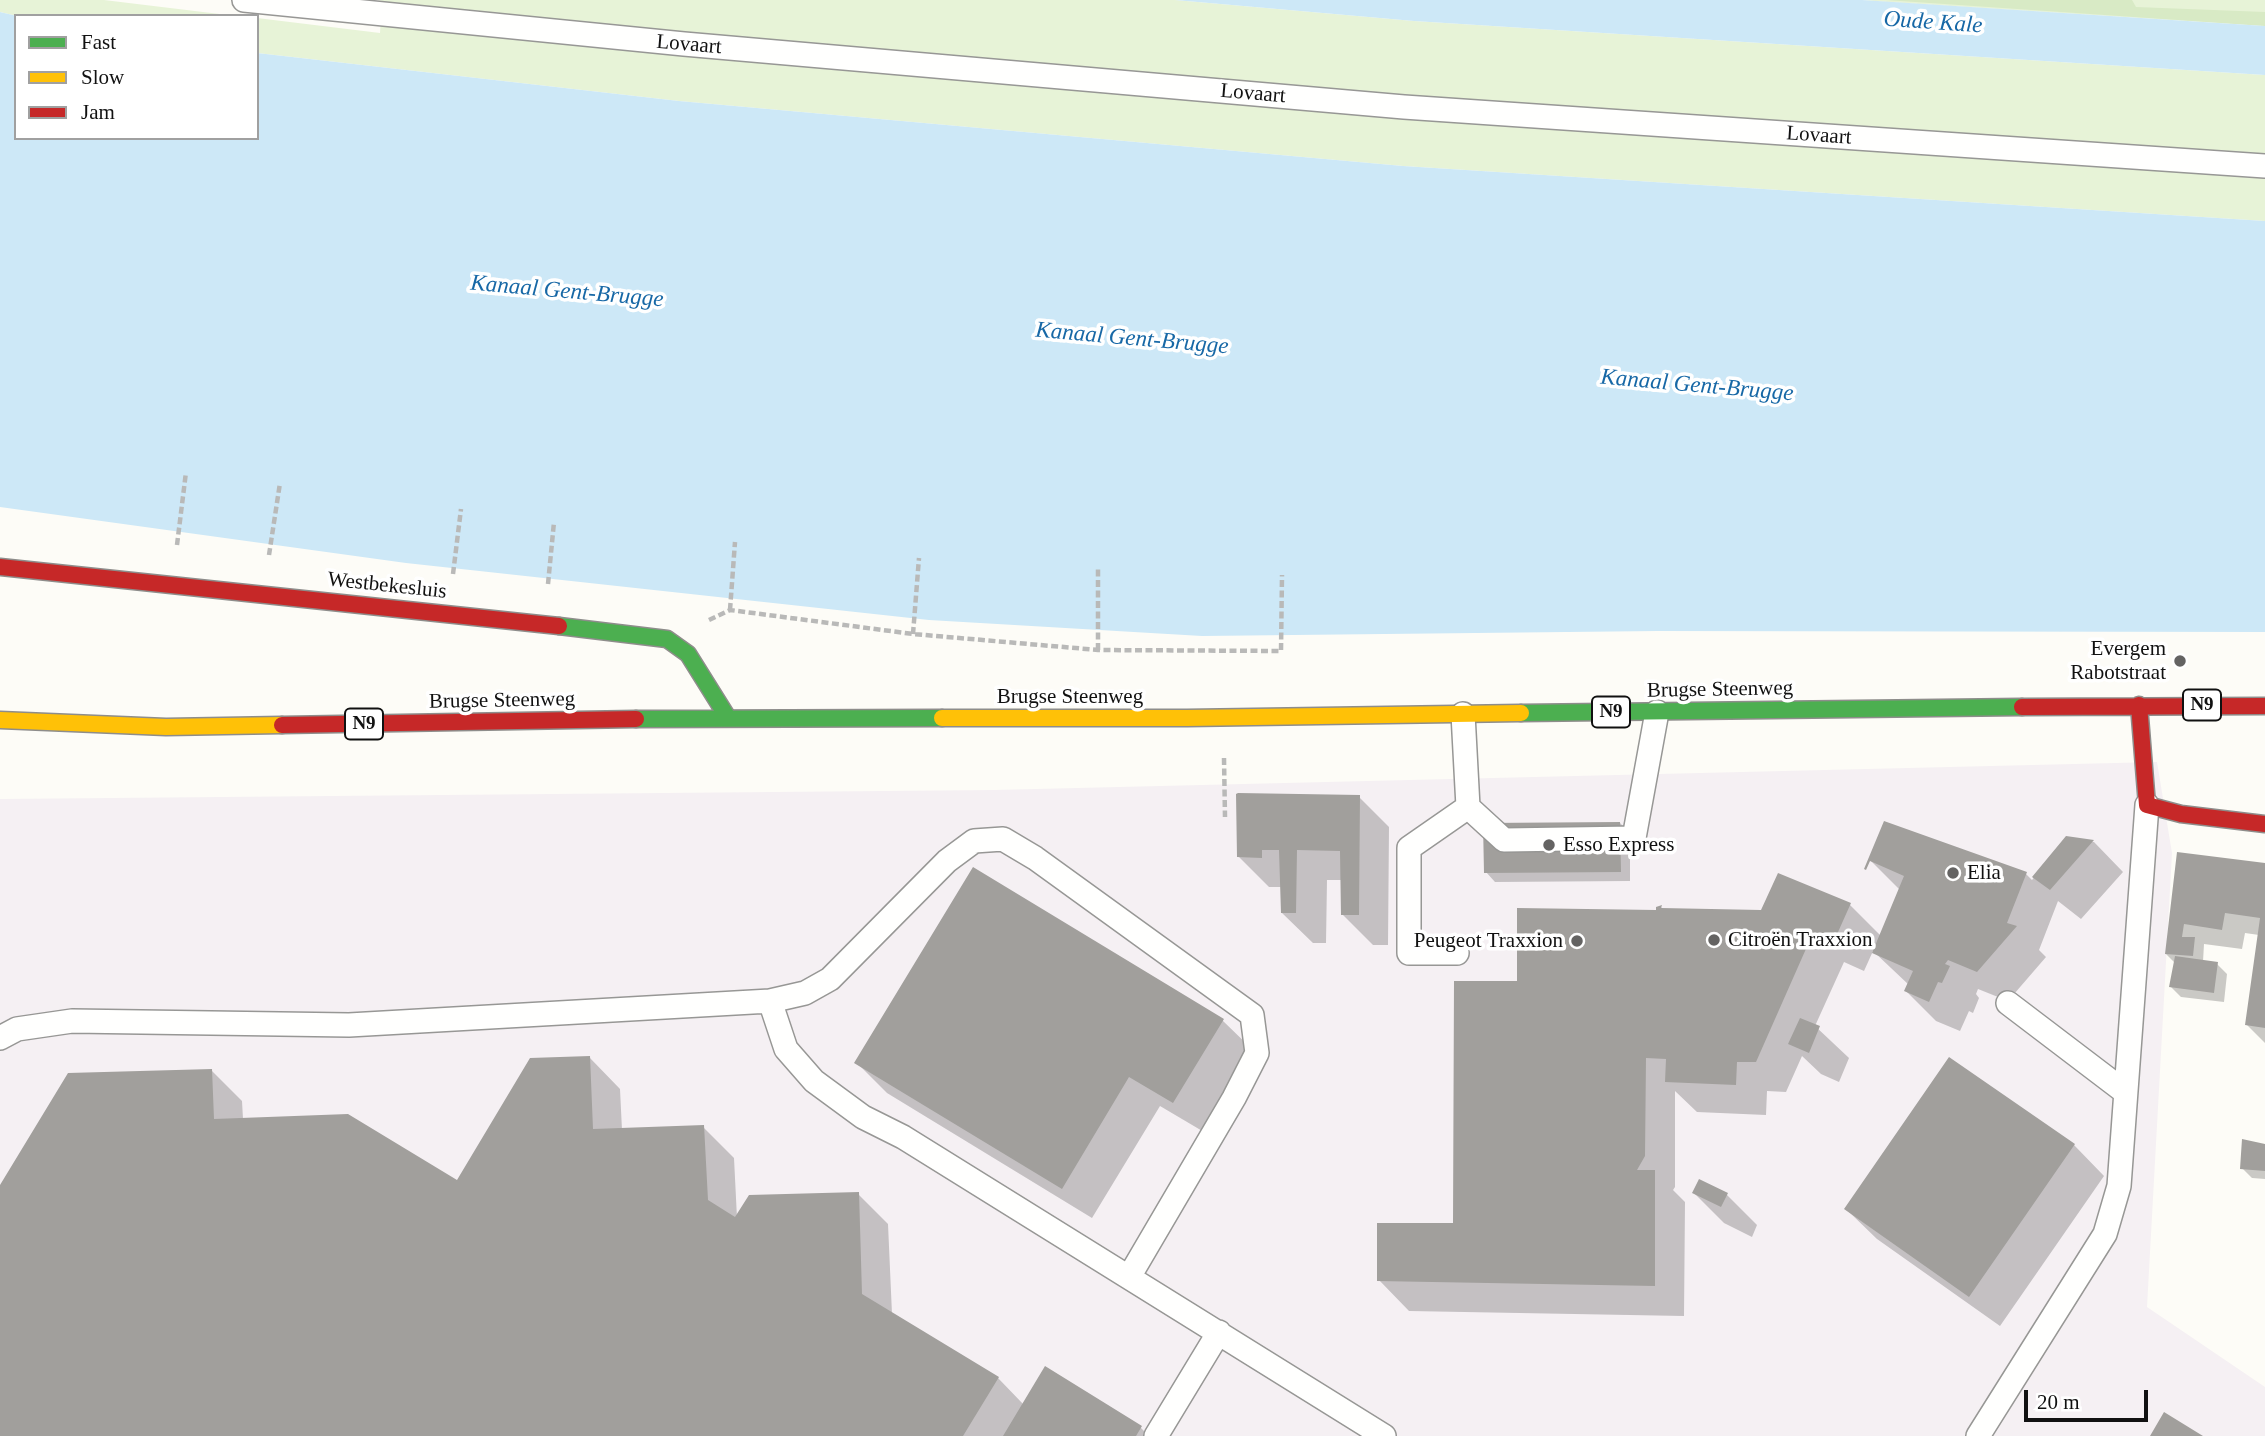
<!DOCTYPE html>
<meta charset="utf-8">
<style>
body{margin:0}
#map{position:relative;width:2265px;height:1436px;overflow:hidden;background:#fdfcf7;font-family:"Times New Roman",serif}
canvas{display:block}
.legend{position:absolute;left:14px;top:14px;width:245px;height:126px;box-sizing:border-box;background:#fff;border:2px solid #a0a0a0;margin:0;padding:9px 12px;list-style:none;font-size:21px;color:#111}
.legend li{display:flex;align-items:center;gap:14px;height:35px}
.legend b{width:35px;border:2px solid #a0a0a0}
.scale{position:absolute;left:2024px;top:1390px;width:124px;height:32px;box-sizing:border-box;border:4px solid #111;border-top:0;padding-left:9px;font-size:21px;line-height:24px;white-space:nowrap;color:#111;-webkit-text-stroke:5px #fff;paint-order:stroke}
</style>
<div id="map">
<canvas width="2265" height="1436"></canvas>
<ul class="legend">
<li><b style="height:9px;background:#4caf50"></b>Fast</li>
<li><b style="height:9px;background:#ffc107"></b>Slow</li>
<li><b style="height:9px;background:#c62828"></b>Jam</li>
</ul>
<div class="scale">20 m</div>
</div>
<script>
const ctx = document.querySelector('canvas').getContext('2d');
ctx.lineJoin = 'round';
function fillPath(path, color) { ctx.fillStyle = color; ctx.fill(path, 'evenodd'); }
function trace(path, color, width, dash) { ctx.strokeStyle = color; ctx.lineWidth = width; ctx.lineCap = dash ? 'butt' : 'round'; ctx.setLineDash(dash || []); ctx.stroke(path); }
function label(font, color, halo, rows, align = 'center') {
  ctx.font = font + ' "Times New Roman",serif'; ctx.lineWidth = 7; ctx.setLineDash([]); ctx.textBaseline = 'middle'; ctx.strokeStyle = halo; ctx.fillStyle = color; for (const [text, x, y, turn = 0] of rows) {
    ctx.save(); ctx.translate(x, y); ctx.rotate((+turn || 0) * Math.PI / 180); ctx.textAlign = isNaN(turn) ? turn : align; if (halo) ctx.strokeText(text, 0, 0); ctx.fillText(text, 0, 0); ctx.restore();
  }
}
fillPath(new Path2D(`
 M2157 762 2172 853 2147 1307 2265 1387V1436H0V799L994 790Z`), '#f5f0f3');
fillPath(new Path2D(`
 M0 0H104L236 16H17L0 12Z
 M377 0H1175L1414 21 2265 75V221L1403 166 679 101 257 53V18L380 33 382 1Z
 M1862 0H2265V26L1887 2Z`), '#e7f3d7');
fillPath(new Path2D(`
 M1886 0H2132L2136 7 2265 12V26Z`), '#d8eac5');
fillPath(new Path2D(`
 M1175 0H1862L2265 26V75L1414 21Z
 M0 12 17 16 16 138H257V53L679 101 1403 166 2265 221V632L1658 631 1202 636 929 620 406 563 0 507Z`), '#cde8f7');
fillPath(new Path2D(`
 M1358 796 1389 827 1388 945H1373L1342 914V880H1327L1326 943H1313L1282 913V887H1269L1238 856Z
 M1620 823 1630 833V881L1495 882 1486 872Z
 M2066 838 2094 842 2123 872 2081 919 2058 901 2039 950 2046 957 2008 1001 1978 989 1976 994 1979 998 1973 1013 1969 1011 1960 1031 1936 1021 1906 991 1909 985 1873 951 1864 971 1844 962 1815 1026 1849 1058 1839 1082 1821 1074 1802 1056 1786 1092 1767 1091 1766 1115 1697 1112 1675 1091V1187L1673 1190 1685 1202 1684 1316 1409 1311 1379 1280 1455 1225 1518 983 1657 912 1661 907 1664 910 1763 912 1850 905 1881 936 1900 890 1870 860 2026 874 2032 880Z
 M2178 854 2265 865V1043L2247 1025 2259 935 2245 933 2242 949 2204 944 2203 962 2217 964 2227 974 2224 1002 2181 997 2171 987 2175 963 2166 954Z
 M974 869 1223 1021 1254 1051 1204 1132 1160 1106 1092 1218 887 1093 857 1063Z
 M590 1058 620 1089 622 1130 703 1127 734 1158 737 1218 858 1194 888 1224 892 1314 998 1378 1024 1405 1141 1428 1149 1436H0V1189L212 1071 242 1101 243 1119 458 1182Z
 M2074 1145 2104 1176 2000 1326 1877 1239 1846 1209Z
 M2265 1146V1179L2252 1178 2242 1168Z
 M1694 1193 1727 1195 1757 1225 1752 1237 1724 1223Z`), '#0003');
fillPath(new Path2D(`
 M1238 793 1360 795 1359 915H1341L1340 851 1297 850 1296 913H1281L1279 850H1262V858L1237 857 1236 794Z
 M1884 821 2027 872 2007 923 2017 926 1977 972 1948 960 1945 964 1950 966 1942 983 1938 982 1929 1002 1904 991 1913 971 1872 953 1904 876 1870 861 1866 870 1864 869Z
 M1620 822 1621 872 1484 873 1483 823Z
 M2066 836 2094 840 2050 890 2032 877Z
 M2177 852 2265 863V1028L2245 1025 2260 918 2225 913 2222 930 2184 924 2182 937H2195L2193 956 2165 954Z
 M973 867 1224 1019 1173 1103 1129 1077 1062 1189 854 1063Z
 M1778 873 1851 903 1834 941 1813 933 1756 1062H1737L1736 1085 1665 1082 1666 1059 1646 1058 1645 1156 1637 1170H1655V1286L1377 1281V1223H1453L1454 981H1517V908L1656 910V907L1662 905 1661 908 1761 910Z
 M2175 956 2218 962 2214 993 2169 987Z
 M1800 1018 1820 1026 1809 1053 1788 1044Z
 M590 1056 593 1129 704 1125 708 1200 735 1217 749 1195 859 1192 862 1294 999 1377 963 1436H0V1185L68 1073 212 1069 214 1119 348 1114 457 1180 530 1058Z
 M1949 1057 2075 1144 1969 1297 1844 1209Z
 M2242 1139 2265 1144V1171L2240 1169Z
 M1699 1179 1728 1193 1721 1207 1692 1193Z
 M1045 1366 1142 1426 1136 1436H1003Z
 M2164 1412 2203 1436H2150Z`), '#a19f9c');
const lane = new Path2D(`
 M244 0 684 44 1404 107 2265 166
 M1468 807 1504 840 1634 838 1657 712
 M1457 953H1409V848L1468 807 1463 714
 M770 1001 805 993 830 979 947 861 974 841 1003 839 1035 858 1252 1015 1257 1053 1234 1098 1129 1277
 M2008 1003 2125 1092
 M0 1038 17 1029 72 1021 349 1025 770 1001 786 1049 814 1081 863 1117 903 1137 1384 1436
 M1156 1436 1219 1332
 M1978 1436 2105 1234 2119 1186 2147 805`);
const fast = new Path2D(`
 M559 626 667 639 688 654 728 718
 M1521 713 2022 707
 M636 719 942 718`);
const slow = new Path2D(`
 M942 718H1187L1521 713
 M0 720 166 727 282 725`);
const jam = new Path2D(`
 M0 567 559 626
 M2139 705 2147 805 2181 814 2265 824
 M2022 707 2265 706
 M282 725 636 719`);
trace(lane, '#979795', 26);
trace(fast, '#8e8d8b', 19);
trace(slow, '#8e8d8b', 19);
trace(jam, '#8e8d8b', 19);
trace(new Path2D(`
 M177 545 186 472
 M269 555 280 483
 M453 574 461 509
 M548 584 554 522
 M730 610 735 542
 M709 620 730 610 913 634 1098 650 1281 651 1282 575
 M913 634 919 558
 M1098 650V567
 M1224 758 1225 817`), '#b9b9b8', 4.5, [7, 3.5]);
trace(lane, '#fffffe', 23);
trace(fast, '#4caf50', 16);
trace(slow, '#ffc107', 16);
trace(jam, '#c62828', 16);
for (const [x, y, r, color] of [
 [2180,661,7,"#646362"],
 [1549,845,7,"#646362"],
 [1953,873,7,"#646362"],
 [1714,940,7,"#646362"],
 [1577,941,7,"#646362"]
]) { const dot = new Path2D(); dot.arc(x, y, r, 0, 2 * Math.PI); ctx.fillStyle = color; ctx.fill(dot); trace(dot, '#fff', 2.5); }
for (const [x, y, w] of [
 [2202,705,38],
 [1611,712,38],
 [364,724,38]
]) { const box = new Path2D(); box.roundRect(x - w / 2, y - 15.5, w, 31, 5); ctx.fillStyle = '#fff'; ctx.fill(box); trace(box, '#111', 2); }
label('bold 19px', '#111', null, [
 ["N9",2202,705],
 ["N9",1611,712],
 ["N9",364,724]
]);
label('21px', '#111', '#fff', [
 ["Lovaart",689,45,5],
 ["Lovaart",1253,94,5],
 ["Lovaart",1819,136,4],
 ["Westbekesluis",387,586,6],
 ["Brugse Steenweg",1720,690,-1],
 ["Brugse Steenweg",1070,697],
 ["Brugse Steenweg",502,701,-1]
]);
label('21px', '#111', '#fff', [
 ["Evergem",2166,649,"right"],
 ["Rabotstraat",2166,673,"right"],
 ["Esso Express",1563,845],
 ["Elia",1967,873],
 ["Citroën Traxxion",1728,940],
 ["Peugeot Traxxion",1563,941,"right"]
], 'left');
label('italic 23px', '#1768a6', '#fff', [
 ["Oude Kale",1933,23,4],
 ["Kanaal Gent-Brugge",567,292,5],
 ["Kanaal Gent-Brugge",1132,339,5],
 ["Kanaal Gent-Brugge",1697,386,5]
]);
</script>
